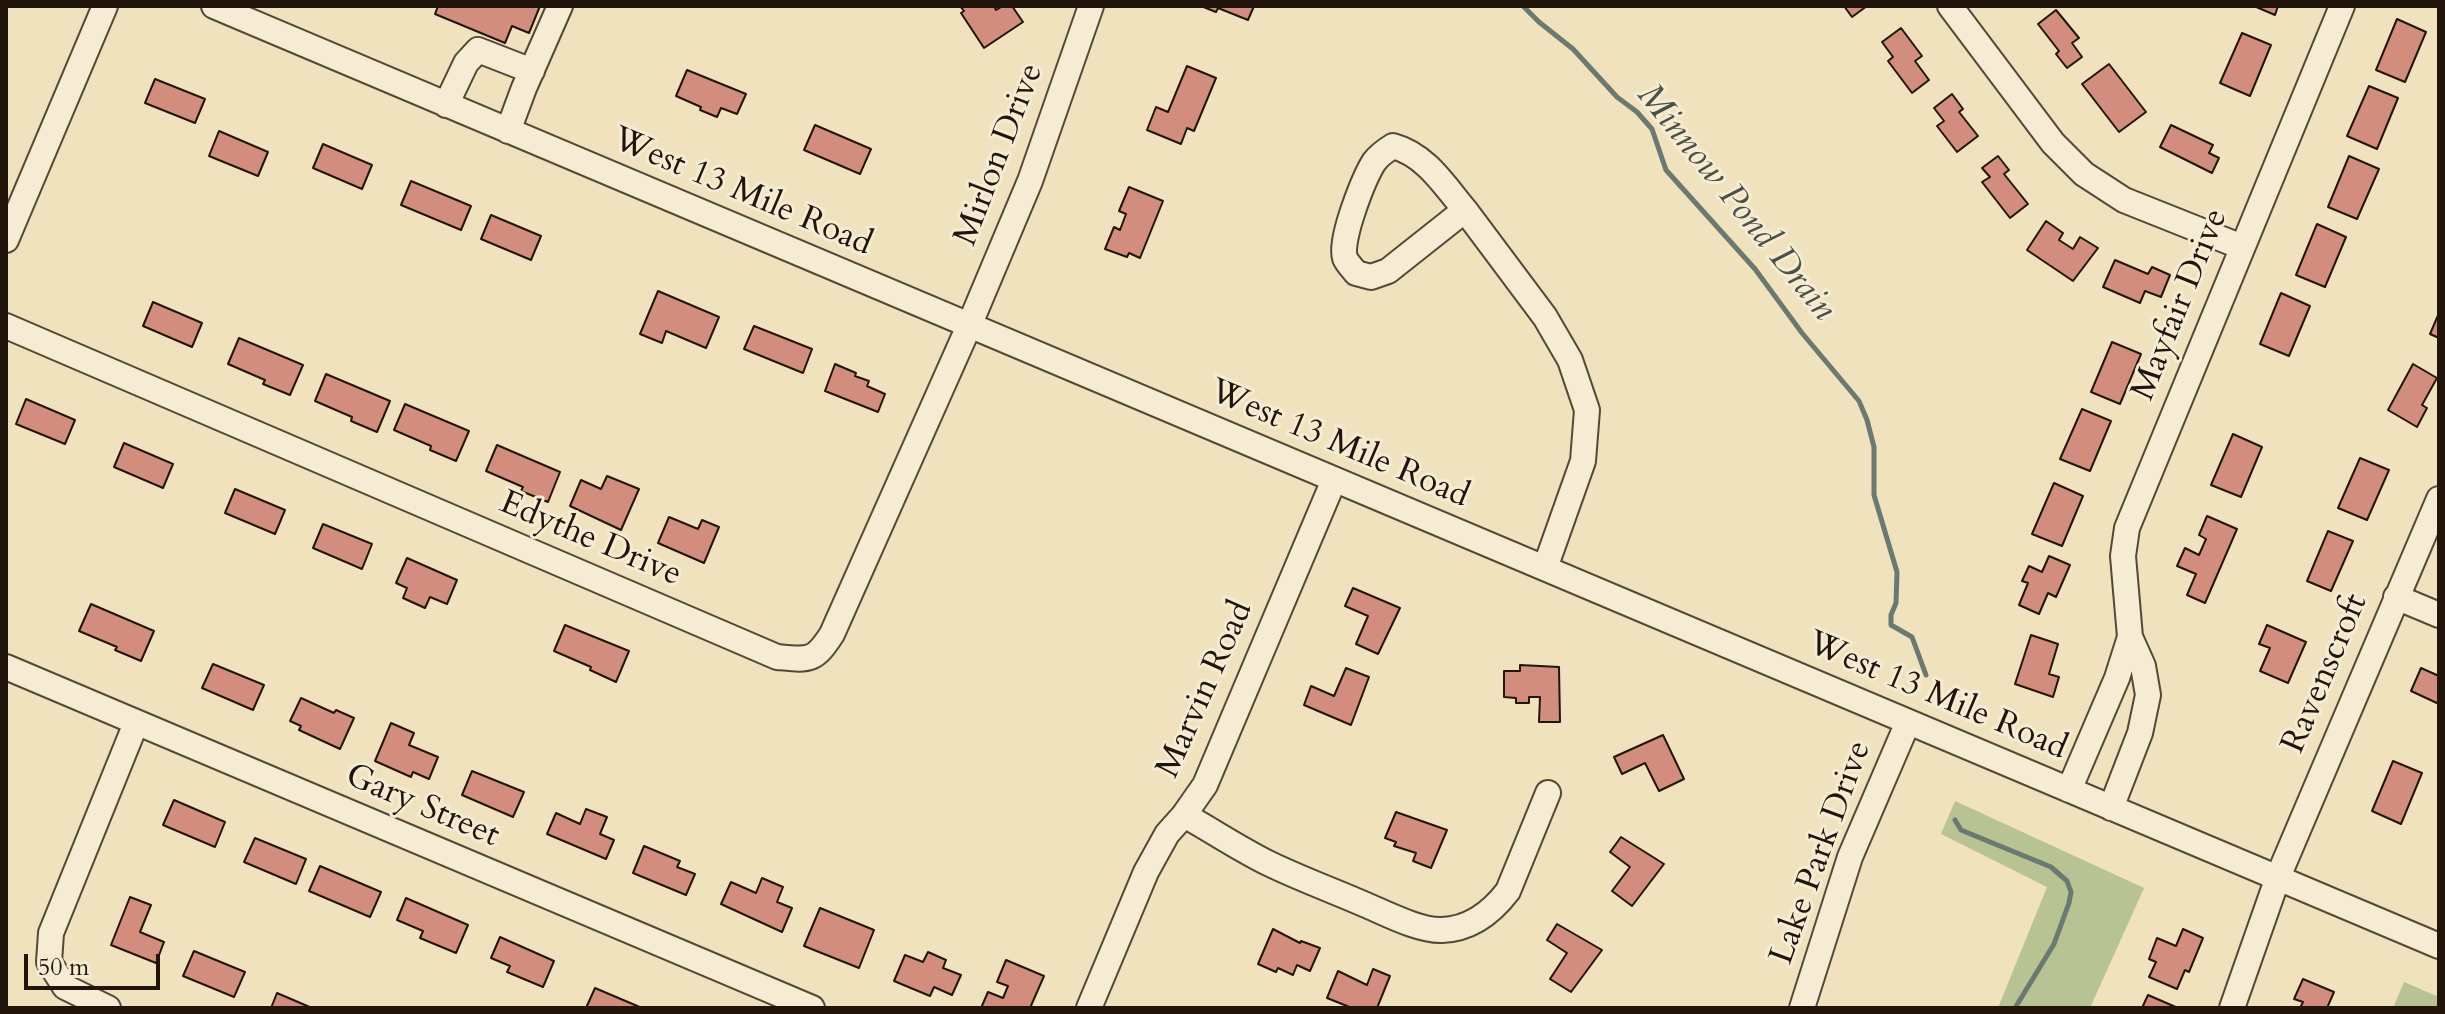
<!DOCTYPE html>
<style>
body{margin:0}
#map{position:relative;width:2445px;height:1014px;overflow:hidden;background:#efe2bc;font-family:Cardo,serif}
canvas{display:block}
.frame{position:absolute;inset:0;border:8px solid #21150b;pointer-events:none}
.scale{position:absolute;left:24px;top:954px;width:136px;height:36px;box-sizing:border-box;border:4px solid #21150b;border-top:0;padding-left:10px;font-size:24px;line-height:28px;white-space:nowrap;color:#21150b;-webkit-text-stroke:6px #f5ecd3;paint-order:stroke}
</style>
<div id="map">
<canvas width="2445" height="1014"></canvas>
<div class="frame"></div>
<div class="scale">50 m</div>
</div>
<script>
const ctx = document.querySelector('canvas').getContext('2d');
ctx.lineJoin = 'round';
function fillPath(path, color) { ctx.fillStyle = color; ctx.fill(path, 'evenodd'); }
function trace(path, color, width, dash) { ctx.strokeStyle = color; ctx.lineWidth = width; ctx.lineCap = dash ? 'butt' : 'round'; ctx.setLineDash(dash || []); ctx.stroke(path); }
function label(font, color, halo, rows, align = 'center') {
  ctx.font = font + ' Cardo,serif'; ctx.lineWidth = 6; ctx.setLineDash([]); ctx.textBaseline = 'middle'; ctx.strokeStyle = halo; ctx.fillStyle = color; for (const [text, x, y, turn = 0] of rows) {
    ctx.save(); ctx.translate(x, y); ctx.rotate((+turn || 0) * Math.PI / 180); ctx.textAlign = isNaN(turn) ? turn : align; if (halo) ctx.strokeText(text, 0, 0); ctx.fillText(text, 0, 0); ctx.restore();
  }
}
fillPath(new Path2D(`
 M1955 801 2144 888 2090 1008H1998L2047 887 1941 834Z
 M2404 982 2439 997V1008H2393Z`), '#b7c392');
trace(new Path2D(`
 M1523 6 1539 22 1573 49 1617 97 1637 112 1652 129 1666 170 1755 269 1802 333 1859 401 1867 420 1874 447V495L1897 572 1896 603 1891 615V625L1912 637 1926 675
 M1955 820 1961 830 2051 867 2067 881 2071 892 2069 903 2054 944 2015 1008`), '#6a7a72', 5);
const building = new Path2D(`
 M438 6H540L529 33 512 26 505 43 435 14Z
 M960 6H994L996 10 1003 6H1012L1023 22 984 48 961 13 964 11Z
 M1201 6H1254L1248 20 1218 8 1216 12Z
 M1844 6H1867L1852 17Z
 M2254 6H2278L2275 15Z
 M2056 10 2079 38 2072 43 2082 57 2067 68 2056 54 2059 51 2038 24Z
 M2397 19 2426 32 2405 82 2376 70Z
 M1901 28 1922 56 1915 61 1929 80 1912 93 1888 61 1893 57 1882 42Z
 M2242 33 2271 45 2250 96 2220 83Z
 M2109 64 2146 112 2119 132 2082 84Z
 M1187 66 1216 78 1194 131 1187 128 1181 144 1147 130 1156 107 1168 112Z
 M687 70 746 94 737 114 721 108 717 117 700 110 701 107 676 96Z
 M155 79 205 99 195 123 145 103Z
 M2369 86 2398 98 2377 149 2347 136Z
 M1952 94 1963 109 1959 112 1978 136 1957 152 1937 126 1944 121 1934 108Z
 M815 125 871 149 860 174 804 150Z
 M2171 125 2213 145 2209 153 2219 158 2212 173 2160 147Z
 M219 131 268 152 258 176 209 156Z
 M323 144 372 165 362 189 313 168Z
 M1998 156 2009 170 2004 174 2028 204 2010 218 1982 182 1990 177 1982 168Z
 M2349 156 2379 169 2357 219 2328 207Z
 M411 181 471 206 461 230 401 205Z
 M1129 187 1163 201 1140 258 1129 253 1127 257 1105 249 1114 227 1120 230 1126 214 1119 211Z
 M491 215 541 236 531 260 481 239Z
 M2046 221 2063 233 2059 240 2073 249 2080 237 2098 248 2073 281 2027 250Z
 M2317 224 2346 237 2325 287 2296 275Z
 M2115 260 2148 274 2152 267 2170 275 2161 297 2145 291 2140 303 2103 287Z
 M658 291 719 317 706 348 666 331 662 343 640 334Z
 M2281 293 2310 306 2289 356 2260 344Z
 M153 302 202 323 192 347 143 326Z
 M2439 313V338L2430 334Z
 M754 326 812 349 803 373 744 349Z
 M239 338 303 365 290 395 263 384 265 380 228 364Z
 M2112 342 2141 354 2120 404 2091 392Z
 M835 364 856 373 855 376 869 381 867 386 885 394 878 412 825 391Z
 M2413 364 2437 378 2422 405 2427 408 2417 427 2388 410Z
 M326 374 390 401 377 432 351 421 352 417 315 401Z
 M26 399 75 420 65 444 16 424Z
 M405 404 469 431 456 461 430 450 431 446 394 430Z
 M2082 409 2111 421 2090 471 2060 459Z
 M2233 434 2262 447 2241 497 2211 485Z
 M124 443 173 464 163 488 114 467Z
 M497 445 560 472 548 502 521 491 523 487 486 471Z
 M2360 458 2389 470 2367 520 2338 508Z
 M607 476 639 489 621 530 570 506 581 480 601 489Z
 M2054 483 2083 496 2062 546 2032 534Z
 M235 489 285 510 275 534 225 513Z
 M2207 516 2237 529 2205 603 2187 595 2196 574 2177 566 2185 548 2199 555 2206 539 2199 535Z
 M669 517 698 529 702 520 719 527 704 563 658 543Z
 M323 524 372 544 362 569 313 548Z
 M2328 531 2353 541 2331 591 2307 581Z
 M2049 556 2070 565 2056 597 2048 593 2039 614 2019 605 2028 583 2022 581 2029 566 2042 572Z
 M407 558 457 580 447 604 430 597 425 608 403 598 407 588 396 583Z
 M1353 588 1400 608 1378 654 1356 644 1368 616 1345 606Z
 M91 604 154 631 141 661 115 650 117 647 79 631Z
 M565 625 629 651 616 682 590 670 591 667 554 651Z
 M2267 625 2306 642 2288 683 2260 671 2270 648 2259 644Z
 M2031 635 2058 644 2049 674 2059 677 2053 697 2015 684Z
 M213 664 264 685 253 710 202 688Z
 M1520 665 1559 667 1560 722H1539L1540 697H1529V703H1516V698L1504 697V671H1520Z
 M1346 668 1369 677 1351 725 1304 705 1311 686 1334 696Z
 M2421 668 2439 676V704L2411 691Z
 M301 698 334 713 336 710 354 718 340 749 299 730 301 726 290 721Z
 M391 723 414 733 409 745 438 757 429 779 413 772 411 777 375 761Z
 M1663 735 1684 779 1659 791 1645 763 1622 774 1614 757Z
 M2393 761 2422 773 2401 824 2372 811Z
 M472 771 524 792 513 817 462 795Z
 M174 800 225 822 215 847 163 825Z
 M586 809 607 817 600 834 614 840 606 859 547 834 556 813 580 824Z
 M1396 812 1447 830 1431 868 1413 861 1416 853 1394 846 1396 842 1385 838Z
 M1621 837 1664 864 1632 906 1612 891 1630 867 1610 852Z
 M255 838 306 859 296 884 244 862Z
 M644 846 680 861 677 867 695 874 686 895 633 873Z
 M320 866 381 892 370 917 309 891Z
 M762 878 783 887 777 902 792 908 782 932 721 904 731 882 756 893Z
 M130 897 151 905 140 932 164 942 156 963 111 945Z
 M406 898 468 925 456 953 420 938 423 931 397 920Z
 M820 908 874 930 859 968 804 946Z
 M1557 924 1602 950 1571 992 1550 979 1567 953 1547 940Z
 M1273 929 1300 943 1301 941 1320 948 1310 971 1297 965 1293 975 1278 968 1276 972 1258 964Z
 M2183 929 2203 938 2189 972 2185 970 2177 989 2149 977 2156 962 2149 959 2157 938 2176 946Z
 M500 937 554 961 543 987 507 972 510 966 491 958Z
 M194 951 245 972 234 997 183 976Z
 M928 952 946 960 943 968 961 975 952 995 934 987 930 996 894 981 905 955 923 962Z
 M1006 960 1044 976 1030 1008H981L988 992 1003 998 1008 986 997 982Z
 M1373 969 1390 976 1377 1008H1352L1327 998 1338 971 1367 985Z
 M2303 979 2334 992 2327 1008H2300L2303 1002 2294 999Z
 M595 988 642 1008H586Z
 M277 993 312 1008H271Z
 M2148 995 2178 1008H2142Z`);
fillPath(building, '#d28d7d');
trace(building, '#21150b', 2);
const minor = new Path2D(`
 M214 6 2439 946
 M1950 6 2053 143 2084 174 2124 200 2242 247
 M446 105 466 63 478 50 532 71
 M508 131 524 88 560 6
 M1393 146C1426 155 1444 185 1465 210L1388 271 1371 277 1356 273C1353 269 1347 263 1345 258 1339 240 1364 178 1374 162 1379 155 1385 151 1393 146Z
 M1465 210 1545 317 1570 360 1587 410 1583 461 1545 568
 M6 240 105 6
 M6 326 777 657C809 660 814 662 832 634L969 326 1030 181 1091 6
 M2396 597 2439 615
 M6 667 812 1008
 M2069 790 2117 678 2130 637
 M2111 808 2140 733 2148 695 2143 666 2130 637 2123 556 2127 528 2342 6
 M1184 815C1213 831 1241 850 1270 864 1301 879 1334 891 1366 905 1387 914 1420 931 1442 930 1471 929 1492 912 1508 891L1548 793
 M108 1008 65 987 49 962 51 933 136 723
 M1089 1008 1146 872 1167 834 1184 815 1205 785 1334 480
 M1802 1008 1850 857 1908 722
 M2232 1008 2278 877 2439 499`);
trace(minor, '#544837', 28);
trace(minor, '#f5ecd3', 24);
label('34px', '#21150b', '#f5ecd3', [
 ["Mirlon Drive",1000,155,-69],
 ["West 13 Mile Road",742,193,23],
 ["Mayfair Drive",2181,305,-68],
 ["West 13 Mile Road",1339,445,23],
 ["Edythe Drive",590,540,23],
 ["Ravenscroft",2326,674,-67],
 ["Marvin Road",1206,690,-66],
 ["West 13 Mile Road",1937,697,23],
 ["Gary Street",422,807,23],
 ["Lake Park Drive",1822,853,-70]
]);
label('italic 36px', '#4c5047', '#f5ecd3', [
 ["Minnow Pond Drain",1735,203,51]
]);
</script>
